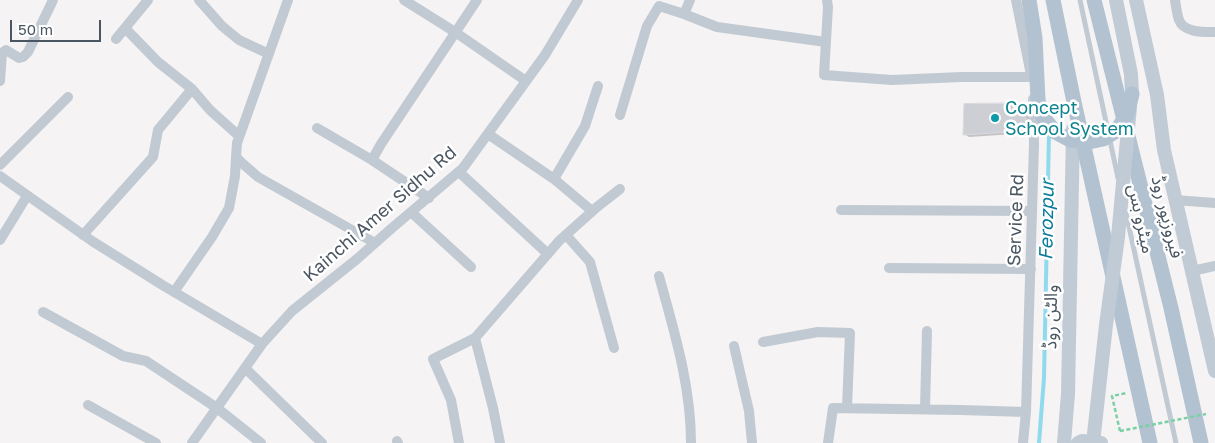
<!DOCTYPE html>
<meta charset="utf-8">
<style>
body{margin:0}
#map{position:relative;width:1215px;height:443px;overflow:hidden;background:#f5f3f3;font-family:"Golos Text",sans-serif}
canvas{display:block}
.scale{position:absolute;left:10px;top:20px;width:91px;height:22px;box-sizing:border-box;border:2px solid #4a5661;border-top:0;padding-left:6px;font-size:15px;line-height:18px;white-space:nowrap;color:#4a5661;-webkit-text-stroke:4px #fff;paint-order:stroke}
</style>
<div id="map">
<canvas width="1215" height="443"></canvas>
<div class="scale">50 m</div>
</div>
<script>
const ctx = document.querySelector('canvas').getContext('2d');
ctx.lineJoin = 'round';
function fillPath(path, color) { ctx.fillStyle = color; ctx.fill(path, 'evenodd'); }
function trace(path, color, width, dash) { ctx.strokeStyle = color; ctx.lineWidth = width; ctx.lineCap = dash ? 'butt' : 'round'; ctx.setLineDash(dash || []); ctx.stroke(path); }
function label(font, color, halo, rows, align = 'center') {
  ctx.font = font + ' "Golos Text","Noto Sans Arabic",sans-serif'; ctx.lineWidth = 5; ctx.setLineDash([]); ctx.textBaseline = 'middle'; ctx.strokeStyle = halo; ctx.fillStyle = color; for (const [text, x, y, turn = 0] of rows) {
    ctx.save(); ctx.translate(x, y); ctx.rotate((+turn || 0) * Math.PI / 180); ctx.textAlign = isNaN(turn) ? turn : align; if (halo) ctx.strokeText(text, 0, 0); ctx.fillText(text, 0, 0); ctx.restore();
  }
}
fillPath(new Path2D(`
 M1026 104 1031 107 1030 133 969 137 964 134Z`), '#0003');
trace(new Path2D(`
 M1039 443 1044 378 1049 133`), '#90daee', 4);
const building = new Path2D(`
 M1026 103 1025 131 963 135 964 104Z`);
fillPath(building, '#cdcfd5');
trace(building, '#d7d9de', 1);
trace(new Path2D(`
 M1120 431 1112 396 1127 393`), '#7ad0a6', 2.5, [4, 2.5]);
trace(new Path2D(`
 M1080 0 1118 178
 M1126 213 1176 443`), '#c1cad2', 5);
trace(new Path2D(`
 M199 0 222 26 239 40 269 54
 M288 0 237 143 236 157 242 163 258 177 375 243
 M404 0 455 32 526 81
 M690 0 684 14 717 27 826 42
 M827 0 828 7 824 75 892 80 961 77H1032
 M1016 0 1031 75
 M1175 0C1176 6 1177 14 1179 20 1184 33 1204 32 1215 32
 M125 28 158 62 192 89 210 110 239 136
 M116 39 148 0
 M0 81 2 53 6 50 19 58 23 57 28 52 53 0
 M620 115 647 26 659 6 684 14
 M317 128 372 160 429 198
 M488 134 554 179 592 211
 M372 160 381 144 477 0
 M0 165 68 97
 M459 172 548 254
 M0 176 92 241 164 286 262 344
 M554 179 585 126 598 86
 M1175 200 1215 203
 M841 210 1032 211
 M411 212 471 267
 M83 235 153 157 158 130 192 89
 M566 235 590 262 614 348
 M0 240 27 196
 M889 268 1031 269
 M1192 271 1215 266
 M659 276C674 331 691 385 691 443
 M174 292 212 237 229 208 235 176 236 157
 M43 312 123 356 146 361 217 408 261 443
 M475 338 493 408 500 443
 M763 342 818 332 850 333 847 408
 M734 346 749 411 752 443
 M245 368 322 443
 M88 405 156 443
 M925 409 927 331
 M397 441 398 443
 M192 443 262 344 292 311 357 259 392 228 463 168 545 55 578 0
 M459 443 451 400 433 359 475 338 559 241 597 207 620 189
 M828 443 833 408 960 410 1026 412
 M1023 443 1026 412 1034 144 1033 99`), '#c1cad2', 10);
trace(new Path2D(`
 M1116 0 1131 74 1132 94
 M1136 0 1157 95 1164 150 1215 371
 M1064 443 1068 394 1073 129
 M1078 443 1082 441 1101 443`), '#c1cbd6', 14);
trace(new Path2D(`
 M1053 0 1074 102 1150 443
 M1094 0 1171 308 1201 443`), '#b3c2d1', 15);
trace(new Path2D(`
 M1120 431 1206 414`), '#7ad0a6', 2.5, [4, 2.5]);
trace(new Path2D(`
 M1093 443 1106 325 1118 237 1130 107`), '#c1cbd6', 14);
trace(new Path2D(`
 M1029 0 1035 38 1038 100 1043 117 1055 132 1070 140 1089 142 1103 139 1116 131 1127 115 1132 94`), '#b3c2d1', 15);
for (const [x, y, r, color] of [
 [995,118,5,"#0f9aa8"]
]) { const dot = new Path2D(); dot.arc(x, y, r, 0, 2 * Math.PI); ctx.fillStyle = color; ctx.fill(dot); trace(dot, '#fff', 2); }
label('18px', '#0d838f', '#fff', [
 ["Concept",1005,108],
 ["School System",1005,129]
], 'left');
label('18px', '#4a5661', '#fff', [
 ["Kainchi Amer Sidhu Rd",380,214,-41],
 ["فیروزپور روڈ",1167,217,76],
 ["میٹرو بس",1141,219,78],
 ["Service Rd",1016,220,-88],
 ["والٹن روڈ",1051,317,-89]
]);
label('italic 19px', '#0c7c9b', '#fff', [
 ["Ferozpur",1047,220,-89]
]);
</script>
